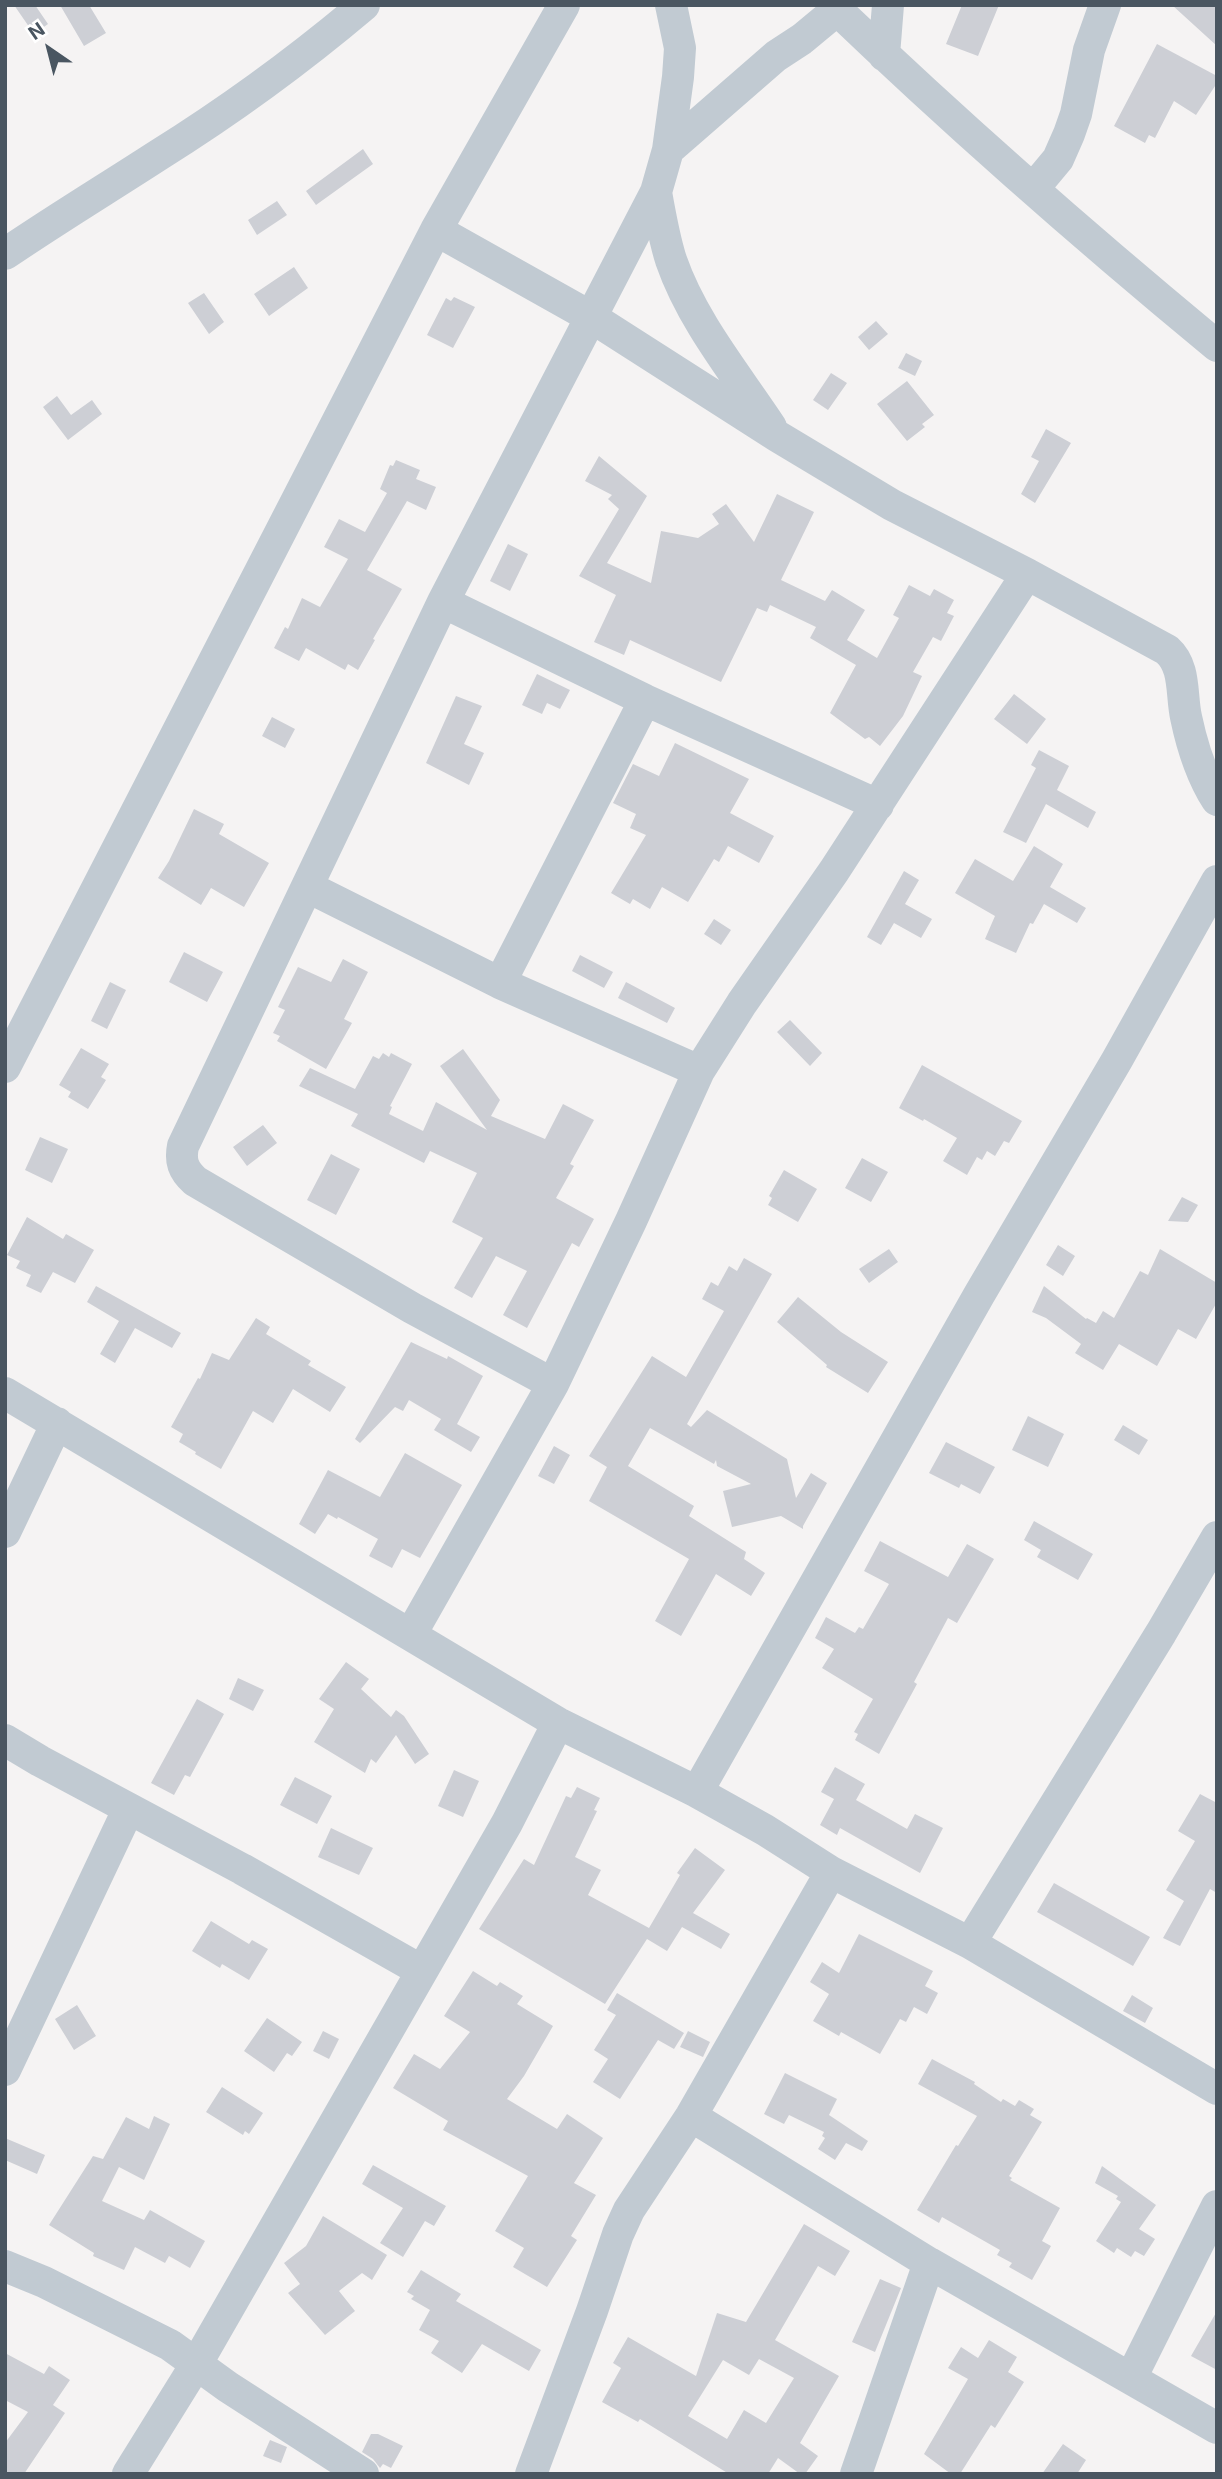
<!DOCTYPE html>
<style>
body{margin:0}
#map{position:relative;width:1222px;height:2479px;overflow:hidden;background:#f5f3f3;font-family:Inter,sans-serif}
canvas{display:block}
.frame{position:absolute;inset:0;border:7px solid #4a5661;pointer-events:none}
.north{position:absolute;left:14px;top:14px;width:70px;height:70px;-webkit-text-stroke:5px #fff;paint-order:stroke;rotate:325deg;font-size:19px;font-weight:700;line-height:28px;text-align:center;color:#4a5661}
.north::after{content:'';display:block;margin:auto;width:24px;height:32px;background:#4a5661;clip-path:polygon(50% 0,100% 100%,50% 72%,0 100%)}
</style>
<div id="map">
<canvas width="1222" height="2479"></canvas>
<div class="frame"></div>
<div class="north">N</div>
</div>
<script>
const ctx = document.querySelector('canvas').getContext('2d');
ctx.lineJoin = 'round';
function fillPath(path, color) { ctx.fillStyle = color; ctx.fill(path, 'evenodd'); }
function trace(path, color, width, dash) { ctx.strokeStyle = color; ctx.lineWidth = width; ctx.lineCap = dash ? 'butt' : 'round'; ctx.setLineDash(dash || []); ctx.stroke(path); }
fillPath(new Path2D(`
 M14 5H35L48 24 34 34Z
 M60 5H89L106 33 84 46Z
 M962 5H999L978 56 946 44Z
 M1172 5H1217V46Z
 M1157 44 1217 76V83L1196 115 1174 101 1155 138 1149 135 1145 143 1114 126Z
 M363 149 373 164 316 205 306 191Z
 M277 201 287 215 257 235 248 220Z
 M294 267 308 288 269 316 254 294Z
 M204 293 224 322 209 334 188 303Z
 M454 297 475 307 453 348 427 335 446 298 451 301Z
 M876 321 888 334 869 350 858 337Z
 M906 353 922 361 915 376 898 368Z
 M831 373 847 383 828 410 813 400Z
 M907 381 934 415 922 424 925 427 907 441 877 404Z
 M57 396 71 415 92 400 102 414 68 440 43 407Z
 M1046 429 1071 443 1035 503 1021 494 1039 461 1031 457Z
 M599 456 647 496 607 563 651 583 661 531 698 538 719 524 712 514 726 504 754 542 777 494 814 512 781 580 825 601 832 590 865 610 847 640 877 658 899 618 893 615 909 585 930 596 934 589 954 600 947 613 954 616 941 641 933 637 913 672 922 676 903 716 880 746 869 737 865 739 830 713 856 665 810 638 816 627 770 605 767 612 757 608 721 682 630 640 624 655 594 642 616 595 579 576 619 509 608 499 612 495 585 481Z
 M396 460 420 470 416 479 436 487 426 510 407 501 367 570 402 589 373 639 375 640 358 670 348 664 345 670 306 648 299 661 274 648 285 627 288 629 302 598 320 607 348 559 324 547 339 519 365 532 387 493 380 489 390 465 393 466Z
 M508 544 528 554 510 591 490 581Z
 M537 674 570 690 560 709 547 703 542 714 522 705Z
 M1014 694 1046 719 1027 744 994 719Z
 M456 696 482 706 464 744 484 753 469 785 426 763Z
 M272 717 295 729 285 748 262 736Z
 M675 743 749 779 730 813 774 836 759 863 728 846 719 862 714 859 688 902 662 887 650 909 633 899 630 904 611 893 646 835 630 828 636 814 613 803 633 764 659 776Z
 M1039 750 1069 766 1057 790 1096 812 1088 828 1046 804 1026 843 1003 832 1036 768 1031 765Z
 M194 809 224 824 219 834 269 863 244 907 211 888 201 905 158 878 169 861Z
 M1034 846 1063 864 1050 887 1086 908 1077 923 1044 904 1033 924 1030 923 1016 953 985 939 995 916 955 893 975 859 1013 881Z
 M904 871 919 880 905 904 932 919 921 938 894 923 881 945 867 937Z
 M714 919 731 930 721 945 704 934Z
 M184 952 223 972 207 1002 169 982Z
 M580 955 613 972 604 988 572 971Z
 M343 959 368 972 344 1019 352 1023 326 1069 277 1041 280 1036 273 1033 285 1010 278 1007 298 967 331 982Z
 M110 982 126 990 107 1029 91 1021Z
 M626 982 675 1008 667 1023 618 998Z
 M790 1020 822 1053 810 1066 777 1032Z
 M81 1048 109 1064 101 1077 106 1080 88 1109 68 1097 71 1092 59 1085Z
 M463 1049 500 1100 491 1116 545 1139 563 1104 594 1120 570 1164 574 1166 556 1198 594 1219 579 1247 572 1243 527 1328 503 1315 527 1271 496 1256 472 1298 454 1288 483 1238 452 1222 477 1173 430 1151 424 1163 351 1126 358 1114 299 1086 310 1068 355 1089 373 1056 379 1059 383 1053 389 1057 391 1053 412 1064 390 1106 392 1107 389 1114 423 1131 436 1102 487 1130 440 1066Z
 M922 1065 1022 1121 1009 1143 1004 1141 995 1156 987 1151 982 1160 977 1157 967 1175 943 1161 957 1138 924 1119 923 1121 899 1108Z
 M263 1125 277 1143 247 1166 233 1147Z
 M40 1137 68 1149 52 1183 25 1170Z
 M331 1154 360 1169 336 1215 307 1200Z
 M862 1158 888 1172 871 1202 845 1188Z
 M784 1170 817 1189 798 1222 768 1205 772 1198 769 1196Z
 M1182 1197 1198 1205 1188 1222 1168 1221Z
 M27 1217 63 1239 66 1234 94 1250 75 1283 53 1272 41 1293 26 1286 31 1275 16 1268 20 1261 7 1255Z
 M1058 1245 1075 1256 1063 1276 1046 1265Z
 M889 1249 898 1262 869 1283 859 1269Z
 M1160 1249 1217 1283V1302L1196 1339 1178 1329 1157 1366 1119 1344 1103 1370 1075 1353 1081 1344 1046 1318 1032 1312 1044 1286 1086 1319 1087 1318 1096 1323 1103 1311 1114 1318 1140 1271 1148 1275Z
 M744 1258 772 1274 687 1424 691 1427 707 1410 787 1459 796 1498 811 1473 827 1483 803 1526V1529L781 1516 732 1527 723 1491 751 1484 717 1466 716 1460 714 1464 650 1428 628 1466 694 1506 689 1516 746 1552 744 1559 765 1573 751 1596 716 1574 681 1636 655 1621 689 1559 589 1501 607 1467 589 1456 652 1356 686 1377 724 1311 702 1299 711 1282 718 1286 729 1266 737 1271Z
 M96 1286 181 1333 172 1348 135 1328 115 1363 100 1354 119 1321 87 1302Z
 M798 1297 841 1332 888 1362 868 1393 826 1367 827 1365 777 1322Z
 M256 1318 270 1327 266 1334 311 1361 308 1365 346 1387 330 1412 293 1389 273 1423 253 1411 221 1469 195 1454 196 1452 179 1442 183 1434 171 1427 198 1378 200 1379 212 1353 229 1360Z
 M411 1342 447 1359 448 1356 483 1376 457 1424 480 1437 471 1452 434 1430 441 1419 409 1400 403 1411 395 1407 360 1443 355 1439Z
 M1028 1416 1064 1434 1048 1467 1012 1450Z
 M1123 1425 1148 1440 1139 1455 1114 1440Z
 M946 1442 995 1467 980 1494 961 1484 959 1488 929 1473Z
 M554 1446 570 1455 554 1484 538 1476Z
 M405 1453 462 1485 420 1558 402 1549 392 1568 369 1556 378 1539 338 1517 337 1519 328 1514 315 1534 299 1524 328 1470 380 1497Z
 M1034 1521 1093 1554 1078 1580 1037 1557 1041 1550 1024 1540Z
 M880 1541 948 1577 967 1544 994 1559 957 1623 948 1618 914 1682 917 1684 879 1754 855 1740 858 1734 854 1732 873 1699 822 1668 834 1649 815 1638 826 1617 855 1633 859 1627 863 1629 889 1584 864 1571Z
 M346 1662 369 1679 361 1689 391 1717 396 1710 404 1716 429 1754 415 1764 396 1735 376 1763 371 1759 365 1773 314 1742 334 1709 319 1699Z
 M238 1678 264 1690 253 1711 229 1699Z
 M197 1699 224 1714 190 1777 185 1775 174 1795 151 1783Z
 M835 1767 865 1784 856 1800 907 1829 915 1814 943 1828 920 1873 840 1828 837 1835 820 1825 834 1799 821 1792Z
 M454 1770 479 1781 463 1817 438 1806Z
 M295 1777 332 1796 317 1824 280 1805Z
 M577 1787 600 1798 594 1810 597 1811 575 1857 601 1870 588 1895 649 1928 680 1875 677 1873 695 1848 725 1870 693 1913 730 1934 721 1949 682 1927 667 1951 647 1939 605 2004 479 1929 524 1859 534 1865 566 1796 571 1798Z
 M1200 1794 1217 1803V1893L1210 1889 1180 1946 1163 1938 1184 1901 1166 1890 1195 1841 1178 1831Z
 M331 1828 373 1848 359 1875 318 1857Z
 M1054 1883 1150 1937 1133 1966 1037 1912Z
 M211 1921 249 1944 252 1940 268 1949 249 1980 222 1964 220 1968 192 1951Z
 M859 1934 933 1971 925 1986 938 1993 927 2014 914 2007 906 2022 900 2019 880 2054 841 2032 839 2036 813 2021 829 1994 810 1982 822 1962 839 1973Z
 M473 1971 497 1986 500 1982 523 1996 517 2004 553 2026 524 2076 507 2099 557 2129 567 2114 603 2138 574 2183 596 2195 571 2236 577 2240 547 2287 513 2267 524 2248 495 2231 528 2176 443 2130 448 2121 393 2088 414 2054 440 2069 470 2032 444 2016Z
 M617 1993 684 2033 674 2049 658 2040 620 2099 593 2082 608 2059 594 2050 616 2015 607 2010Z
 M1132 1995 1153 2008 1145 2023 1123 2011Z
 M77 2005 96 2036 74 2050 55 2019Z
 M267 2018 302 2042 292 2056 287 2053 274 2072 244 2051Z
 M323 2031 339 2039 329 2059 313 2051Z
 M688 2031 710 2042 703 2057 680 2047Z
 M932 2059 975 2082 974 2084 1001 2102 1003 2099 1015 2106 1019 2100 1034 2109 1030 2115 1042 2122 1009 2176 1012 2178 1010 2180 1060 2208 1042 2241 1051 2246 1032 2280 1009 2267 1012 2263 997 2255 1000 2250 942 2217 939 2223 917 2210 956 2145 958 2146 977 2116 918 2084Z
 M785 2073 837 2099 829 2115 868 2141 862 2151 846 2143 835 2160 818 2149 825 2138 822 2136 824 2132 789 2115 784 2124 764 2114Z
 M222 2087 263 2113 249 2134 245 2131 243 2135 206 2112Z
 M154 2116 170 2124 144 2180 119 2167 102 2201 144 2220 150 2210 205 2241 190 2268 169 2256 165 2263 135 2247 124 2270 93 2256 94 2253 49 2225 93 2156 103 2159 126 2117 149 2129Z
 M5 2138 45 2155 37 2174 5 2160Z
 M373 2165 446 2206 434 2226 425 2221 403 2257 380 2243 403 2208 362 2184Z
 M1102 2166 1156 2205 1139 2229 1155 2239 1144 2256 1135 2251 1131 2257 1117 2248 1114 2253 1096 2241 1121 2202 1116 2199 1118 2196 1095 2183Z
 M323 2216 387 2255 372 2280 362 2273 339 2291 355 2311 325 2335 288 2293 300 2284 284 2263 306 2246Z
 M804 2224 850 2251 835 2276 818 2266 775 2340 839 2376 800 2443 818 2456 805 2474H800L778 2458 768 2474H729L640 2419 638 2422 602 2402 621 2368 613 2363 628 2337 696 2376 717 2313 746 2322ZM759 2359 794 2378 766 2423 744 2410 727 2439 688 2416 723 2360 749 2375Z
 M421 2270 461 2294 456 2301 541 2350 529 2371 482 2344 462 2373 431 2353 439 2341 419 2330 430 2310 411 2299 414 2296 407 2292Z
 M880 2279 901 2288 875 2352 852 2342Z
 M1217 2311V2370L1191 2356Z
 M989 2340 1017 2357 1008 2372 1024 2382 995 2428 991 2425 960 2474H951L924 2454 968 2379 948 2368 961 2347 978 2358Z
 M5 2353 44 2374 49 2366 70 2380 53 2405 65 2413 24 2474H5V2443L28 2412 5 2400Z
 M371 2434H378L403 2446 391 2468 383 2464 380 2468 373 2459 362 2452Z
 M270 2440 287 2447 281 2463 263 2456Z
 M1063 2444 1086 2460 1077 2474H1042Z`), '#cdcfd5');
trace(new Path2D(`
 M832 5C956 124 1085 237 1217 346
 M884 55 888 5
 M668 150 776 56 802 39 837 10
 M1033 189 1058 159 1069 134 1076 114 1089 50 1105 5
 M656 192C660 215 664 238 671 260 692 321 736 374 771 427
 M436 230 591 317 777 436 892 505 1027 574 1167 650C1186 667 1181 694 1186 717 1192 746 1201 775 1217 800
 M5 254C55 220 106 189 157 156 229 111 299 60 364 5
 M443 602 645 700 878 805
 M308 887 500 983 699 1071
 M500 983 645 700
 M5 1067 436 230 564 5
 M553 1384 412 1308 195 1181C183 1170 180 1161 183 1146L443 602 656 192 668 150 678 77 680 48 671 5
 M5 1393 558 1723 697 1792 765 1830 831 1872 970 1943 1217 2089
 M5 1532 57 1423
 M411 1634 553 1384 631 1221 699 1071 742 1003 834 871 1027 574
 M5 1740 40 1761 242 1869 422 1971
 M697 1792 979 1295 1117 1060 1217 881
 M970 1943 1161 1633 1217 1537
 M5 2070 128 1810
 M691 2116 929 2263 1217 2428
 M5 2266 44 2282 170 2345 228 2387 363 2474
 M1131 2378 1217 2206
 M128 2474 197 2363 507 1823 558 1723
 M531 2474 592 2311 618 2234 629 2210 691 2116 831 1872
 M856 2474 929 2263`), '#c1cad2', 32);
</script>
